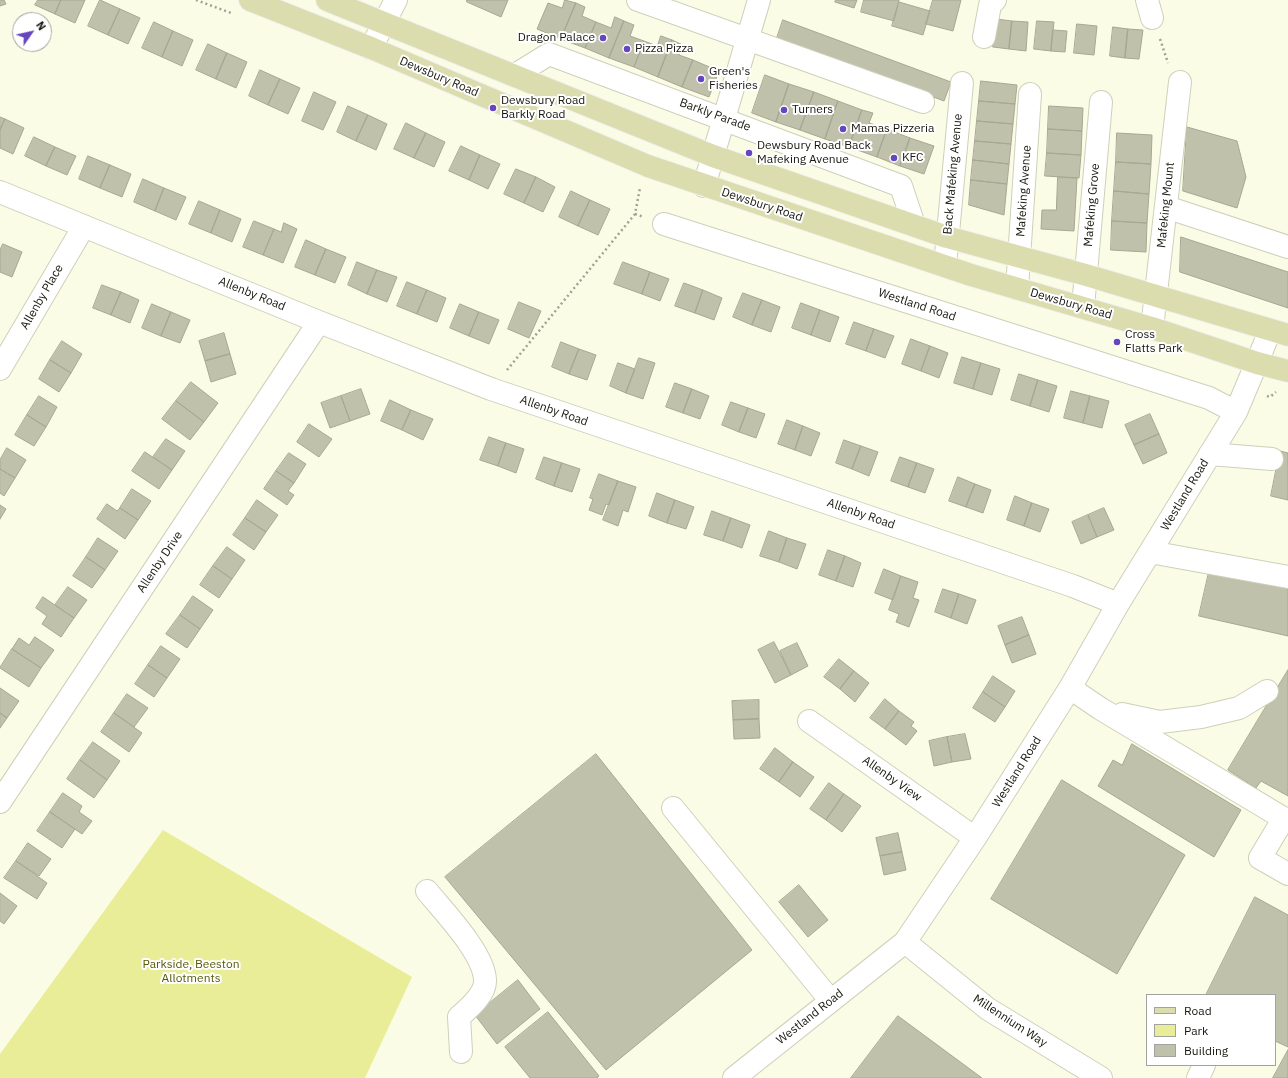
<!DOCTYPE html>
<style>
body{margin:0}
#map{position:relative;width:1288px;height:1078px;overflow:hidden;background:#fbfce5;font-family:"IBM Plex Sans",sans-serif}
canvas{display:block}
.legend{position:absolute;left:1146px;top:994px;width:130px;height:72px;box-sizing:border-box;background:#fff;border:1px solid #a2a29f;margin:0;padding:5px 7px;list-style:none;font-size:12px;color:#17170f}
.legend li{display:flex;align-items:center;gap:8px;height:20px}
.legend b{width:20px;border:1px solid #a2a29f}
.north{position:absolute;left:12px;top:12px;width:40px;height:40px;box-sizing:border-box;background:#fff;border:1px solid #a2a29f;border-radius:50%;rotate:56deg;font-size:11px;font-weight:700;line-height:16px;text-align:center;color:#17170f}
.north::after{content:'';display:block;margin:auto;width:14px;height:18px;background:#6546be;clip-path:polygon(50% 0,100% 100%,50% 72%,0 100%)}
</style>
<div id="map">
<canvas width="1288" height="1078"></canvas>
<ul class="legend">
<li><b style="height:5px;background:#dcddaf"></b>Road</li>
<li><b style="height:11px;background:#eaed98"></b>Park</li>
<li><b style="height:11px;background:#bfc1ab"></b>Building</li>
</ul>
<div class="north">N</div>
</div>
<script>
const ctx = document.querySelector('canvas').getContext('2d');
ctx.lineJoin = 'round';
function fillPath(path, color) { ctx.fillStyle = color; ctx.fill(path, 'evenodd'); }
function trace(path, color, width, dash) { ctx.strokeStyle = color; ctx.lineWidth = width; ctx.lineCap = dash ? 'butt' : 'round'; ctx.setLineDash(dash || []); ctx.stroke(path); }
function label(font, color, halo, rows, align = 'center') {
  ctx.font = font + ' "IBM Plex Sans",sans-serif'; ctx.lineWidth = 4; ctx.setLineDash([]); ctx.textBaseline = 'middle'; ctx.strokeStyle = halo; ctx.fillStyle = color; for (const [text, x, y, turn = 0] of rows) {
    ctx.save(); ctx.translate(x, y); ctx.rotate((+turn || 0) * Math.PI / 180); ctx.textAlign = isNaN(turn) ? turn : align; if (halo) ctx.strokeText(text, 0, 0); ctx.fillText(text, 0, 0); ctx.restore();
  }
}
fillPath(new Path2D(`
 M163 830 412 977 365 1078H0V1054Z`), '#eaed98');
const building = new Path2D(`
 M0 0H4L6 4 0 6Z
 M38 0H61L55 14 35 5Z
 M61 0H85L75 23 55 14Z
 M100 0 120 9 108 35 88 26Z
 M467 0H508L501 17 467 2Z
 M565 0 576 3 561 39 537 29 548 3 562 8Z
 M836 0H857L854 8 835 2Z
 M864 0H899L894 21 861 12Z
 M933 0H961L953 31 926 24Z
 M899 2 930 11 923 35 892 26Z
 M576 3 585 7 582 16 596 22 585 48 561 39Z
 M120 9 140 18 128 44 108 35Z
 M615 17 624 21 609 58 585 48 596 22 611 28Z
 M996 19 1012 21 1009 49 993 47Z
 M783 20 951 82 944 101 777 38Z
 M624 21 634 25 630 36 644 41 634 67 609 58Z
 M1012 21 1028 22 1026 51 1009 49Z
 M1037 21 1054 22 1051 51 1034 49Z
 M154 22 173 31 162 57 142 48Z
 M1077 24 1097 26 1094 55 1074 53Z
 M1113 27 1128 29 1125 58 1110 56Z
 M1128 29 1143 30 1139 59 1125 58Z
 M1053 30 1067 31 1065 52 1051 51Z
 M173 31 193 40 182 66 162 57Z
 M661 36 672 40 658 77 634 67 644 41 657 46Z
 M672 40 683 45 679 55 693 60 682 87 658 77Z
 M208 44 227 53 216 79 196 70Z
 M227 53 247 62 236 88 216 79Z
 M693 60 719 71 709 97 682 87Z
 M260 70 280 79 268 105 249 96Z
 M765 75 789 84 776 122 752 113Z
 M280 79 300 88 288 114 268 105Z
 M981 81 1017 85 1015 104 979 101Z
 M789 84 814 92 800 130 776 122Z
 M314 92 336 102 323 130 302 121Z
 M814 92 838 101 825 139 800 130Z
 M838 101 862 110 849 147 825 139Z
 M979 101 1015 104 1013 124 977 121Z
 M348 106 368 115 356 141 337 132Z
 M1049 106 1083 108 1082 131 1048 129Z
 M862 110 873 113 869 123 887 129 877 157 849 147Z
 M368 115 387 124 376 150 356 141Z
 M0 117 5 119 0 130Z
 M5 119 24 128 13 154 0 148V130Z
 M977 121 1013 124 1011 144 975 141Z
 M406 123 426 133 414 158 394 149Z
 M1187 127 1237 141 1246 177 1237 208 1183 191Z
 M887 129 910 138 900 166 877 157Z
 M1048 129 1082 131 1081 155 1047 153Z
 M426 133 445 142 434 167 414 158Z
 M1117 133 1152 135 1151 164 1116 162Z
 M34 137 55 147 46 166 25 156Z
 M910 138 934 146 924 174 900 166Z
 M975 141 1011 144 1009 164 973 160Z
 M461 146 480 155 469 180 449 171Z
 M55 147 76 156 67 175 46 166Z
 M1047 153 1081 155 1079 178 1045 176Z
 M480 155 500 164 488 189 469 180Z
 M88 156 110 165 100 188 79 179Z
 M973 160 1009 164 1007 184 971 180Z
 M1116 162 1151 164 1149 194 1114 191Z
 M110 165 131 174 122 197 100 188Z
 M516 169 536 177 524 203 504 194Z
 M536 177 555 187 543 212 524 203Z
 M1058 177 1077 178 1074 231 1041 229 1042 210H1056Z
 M143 179 164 188 155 211 134 202Z
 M971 180 1007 184 1004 215 969 205Z
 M164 188 186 197 176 220 155 211Z
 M571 191 590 200 578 226 559 217Z
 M1114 191 1149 194 1147 223 1112 221Z
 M590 200 610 209 598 235 578 226Z
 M199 201 220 210 211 233 189 224Z
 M220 210 241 219 232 242 211 233Z
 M254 221 274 229 263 255 243 247Z
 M1112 221 1147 223 1146 252 1111 250Z
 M284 223 297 229 283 263 263 255 274 229 281 232Z
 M1181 237 1288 272V308L1180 272Z
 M306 240 326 249 315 275 295 267Z
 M3 244 22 252 12 277 0 272V250Z
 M326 249 346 257 335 283 315 275Z
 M357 262 377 270 367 294 348 285Z
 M623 262 650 272 642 294 614 284Z
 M377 270 397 277 387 302 367 294Z
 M650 272 669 279 660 301 642 294Z
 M407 282 427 290 417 314 397 306Z
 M684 283 703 290 695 313 675 306Z
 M102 285 121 292 111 315 93 308Z
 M427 290 446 298 437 322 417 314Z
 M703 290 722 298 714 320 695 313Z
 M121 292 139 300 130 323 111 315Z
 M743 293 762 300 752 325 733 317Z
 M762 300 780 307 771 332 752 325Z
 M519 302 541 311 529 338 508 329Z
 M801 303 820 310 811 335 792 328Z
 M152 304 171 312 161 336 142 328Z
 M460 304 479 312 469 336 450 328Z
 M820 310 839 317 830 342 811 335Z
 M171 312 190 320 180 343 161 336Z
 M479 312 499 320 489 344 469 336Z
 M854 322 874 329 866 351 846 344Z
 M874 329 894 336 885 358 866 351Z
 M224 333 230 354 205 361 199 341Z
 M911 339 930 346 921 371 902 364Z
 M62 341 82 354 71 373 50 360Z
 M561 342 579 349 569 374 552 367Z
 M930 346 948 353 939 378 921 371Z
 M579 349 596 355 587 380 569 374Z
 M230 354 236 374 211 382 205 361Z
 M962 357 981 363 973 389 954 383Z
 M639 358 655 363 643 399 626 393Z
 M50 360 71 373 59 392 39 379Z
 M618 363 635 369 626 393 610 386Z
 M981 363 1000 369 992 395 973 389Z
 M1019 374 1038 380 1030 406 1011 400Z
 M1038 380 1057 386 1049 412 1030 406Z
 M191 382 218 403 204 422 176 401Z
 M675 383 692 389 683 413 666 407Z
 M361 389 370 414 350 421 341 396Z
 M692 389 709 396 700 419 683 413Z
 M1071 391 1090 396 1083 423 1064 418Z
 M39 396 57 407 46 427 27 415Z
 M341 396 350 421 330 428 321 403Z
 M1090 396 1109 401 1102 428 1083 423Z
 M390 400 411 410 402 430 381 421Z
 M176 401 204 422 190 440 162 419Z
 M731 402 748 408 739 432 722 425Z
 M748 408 765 414 756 438 739 432Z
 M411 410 433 419 423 440 402 430Z
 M1150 414 1159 434 1134 445 1125 425Z
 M27 415 46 427 34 446 15 435Z
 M787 420 803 426 795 450 778 444Z
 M309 424 332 439 319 457 297 442Z
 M803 426 820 433 811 456 795 450Z
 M1159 434 1167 453 1143 464 1134 445Z
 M489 437 506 443 498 466 480 460Z
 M166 439 185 451 172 470 153 457Z
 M844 440 861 446 852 469 836 463Z
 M506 443 524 449 516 473 498 466Z
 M861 446 878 452 869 476 852 469Z
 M7 448 26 460 15 478 0 469V460Z
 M1280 451 1288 453V500L1271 496Z
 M145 452 172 470 159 489 132 471Z
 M289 453 306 464 294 483 276 471Z
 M544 457 562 463 554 486 536 479Z
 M900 457 917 463 908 487 891 481Z
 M562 463 580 469 572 492 554 486Z
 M917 463 934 469 925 493 908 487Z
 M0 469 15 478 4 496 0 493Z
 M276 471 294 483 288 491 294 495 287 505 264 489Z
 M599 474 618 481 609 505 606 504 602 515 589 510 593 499 590 498Z
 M958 477 975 484 966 507 949 501Z
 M618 481 636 487 628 512 623 510 618 526 603 520Z
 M975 484 991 490 983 513 966 507Z
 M132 489 151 501 138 520 120 508Z
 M657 493 675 500 667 523 649 516Z
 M1015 496 1032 503 1024 526 1007 520Z
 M257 500 278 515 266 532 245 518Z
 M675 500 694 507 686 529 667 523Z
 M1032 503 1049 509 1040 532 1024 526Z
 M107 504 117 511 120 508 138 520 125 539 97 519Z
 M0 505 6 509 0 519Z
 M1104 508 1114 530 1097 537 1088 515Z
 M712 511 731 518 723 541 704 535Z
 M1088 515 1097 537 1081 544 1072 522Z
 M245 518 266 532 254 550 233 535Z
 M731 518 750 525 742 548 723 541Z
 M769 531 787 538 779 562 760 556Z
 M98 538 118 551 105 570 86 557Z
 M787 538 806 544 797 569 779 562Z
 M227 547 245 560 232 579 213 566Z
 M828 550 845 556 836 581 819 575Z
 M845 556 861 563 853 587 836 581Z
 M86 557 105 570 92 588 73 576Z
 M213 566 232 579 219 598 200 585Z
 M884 569 901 576 893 600 875 593Z
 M1209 572 1288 587V636L1199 616Z
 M901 576 918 582 913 598 919 600 909 627 896 622 899 614 889 610Z
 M68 587 87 600 74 618 55 605Z
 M943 589 959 594 951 618 935 612Z
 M959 594 976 600 967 624 951 618Z
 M193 596 213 610 200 629 180 615Z
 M43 597 74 618 61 637 42 624 47 616 36 608Z
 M180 615 200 629 187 648 166 634Z
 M1022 617 1029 635 1005 645 998 626Z
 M1029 635 1036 654 1012 663 1005 645Z
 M35 637 54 650 41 668 12 649 19 638 29 645Z
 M774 642 791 675 775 683 758 650Z
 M797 643 808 666 791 675 780 651Z
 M161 646 180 659 167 678 148 665Z
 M12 649 41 668 29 687 0 668Z
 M839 659 854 671 840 689 824 677Z
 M148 665 167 678 154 697 135 684Z
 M1288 670V796L1261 781 1256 788 1228 770Z
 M854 671 869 683 855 702 840 689Z
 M993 676 1015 691 1005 707 983 692Z
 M0 688 19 701 7 718 0 713Z
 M983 692 1005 707 995 722 973 708Z
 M127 694 148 708 134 727 114 713Z
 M885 699 899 711 885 729 870 718Z
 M759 700V719L733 720 732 701Z
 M899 711 914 722 911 726 917 731 906 745 885 729Z
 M0 713 7 718 0 728Z
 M114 713 142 733 129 752 101 732Z
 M759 719 760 738 734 739 733 720Z
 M965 734 971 759 952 762 947 737Z
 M947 737 952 762 934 766 929 741Z
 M93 742 120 761 107 780 80 760Z
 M1132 744 1241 810 1214 857 1098 786 1113 760 1122 765Z
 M775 748 793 762 779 782 760 769Z
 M596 754 752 950 606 1070 445 877Z
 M80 760 107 780 94 798 67 779Z
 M793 762 814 777 800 797 779 782Z
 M1062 780 1185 855 1117 974 991 899Z
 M829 783 844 794 826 820 810 809Z
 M63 793 82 806 79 812 92 821 82 834 50 812Z
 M844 794 861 806 842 832 826 820Z
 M50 812 75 829 62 848 37 831Z
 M898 833 902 852 880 856 876 838Z
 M28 843 51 859 39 876 16 861Z
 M902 852 906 870 884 875 880 856Z
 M16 861 47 883 37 899 4 878Z
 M799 885 828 920 808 937 779 902Z
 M0 893 17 906 4 924 0 921Z
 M1255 897 1288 915V1047L1275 1041V995H1206Z
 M518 980 540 1009 497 1044 475 1015Z
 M548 1012 599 1076 597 1078H530L505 1047Z
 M898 1016 982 1078H851Z
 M1288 1050V1078H1273Z`);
fillPath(building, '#bfc1ab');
trace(building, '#a6a893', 1);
const minor = new Path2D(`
 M638 0 923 102
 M1147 0 1152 18
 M984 37 990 5 995 0
 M371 48 396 0
 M515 75 549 54 901 186 914 225
 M704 186 759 0
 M0 192 319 322 491 389 1073 586 1118 604
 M1166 207 1288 247
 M664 224 1209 398 1236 412
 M945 265 962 83
 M1017 288 1030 94
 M1083 307 1101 102
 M1152 328 1180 82
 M0 369 84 226
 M1210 454 1272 459
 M1150 552 1288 577
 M1070 688 1101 709 1288 821
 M1122 714 1160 722 1201 717 1239 708 1267 691
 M809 721 975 838
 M0 802 319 322
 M673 808 831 1001
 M1284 818 1260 858 1288 874
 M427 891C444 912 484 953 485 980 486 994 468 1009 459 1017L461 1052
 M905 942 988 1009 1101 1078
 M734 1078 905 942 975 838 1070 688 1118 604 1236 412 1270 331
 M1198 1078 1204 1065`);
const major = new Path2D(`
 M250 0 371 48 648 166 971 275 1152 328 1257 363 1288 371
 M327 0 713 156 947 237 1086 275 1288 335`);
trace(minor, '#ced0ba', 24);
trace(major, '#f1f1f1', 24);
trace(new Path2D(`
 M196 0 231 13
 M1160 39 1168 63
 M635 214 644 217
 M507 370 635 214 640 188
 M1267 396 1270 397 1276 392`), '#a1a291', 2.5, [2, 3]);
trace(minor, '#fff', 22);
trace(major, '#dcddaf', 22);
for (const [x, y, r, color] of [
 [603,38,4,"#6546be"],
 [627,49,4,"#6546be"],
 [701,79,4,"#6546be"],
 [493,108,4,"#6546be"],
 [784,110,4,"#6546be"],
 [843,129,4,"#6546be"],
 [749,153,4,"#6546be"],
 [894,158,4,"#6546be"],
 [1117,342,4,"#6546be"]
]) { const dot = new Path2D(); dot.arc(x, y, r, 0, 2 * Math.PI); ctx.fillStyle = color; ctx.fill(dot); trace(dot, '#fff', 1.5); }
label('12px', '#17170f', '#fff', [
 ["Dragon Palace",595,38,"right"],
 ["Pizza Pizza",635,49],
 ["Green's",709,72],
 ["Fisheries",709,86],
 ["Dewsbury Road",501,101],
 ["Barkly Road",501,115],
 ["Turners",792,110],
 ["Mamas Pizzeria",851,129],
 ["Dewsbury Road Back",757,146],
 ["Mafeking Avenue",757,160],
 ["KFC",902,158],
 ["Cross",1125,335],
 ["Flatts Park",1125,349]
], 'left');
label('12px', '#17170f', '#fff', [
 ["Dewsbury Road",439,77,23],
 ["Barkly Parade",715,115,20],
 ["Back Mafeking Avenue",953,174,-85],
 ["Mafeking Avenue",1024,191,-86],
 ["Dewsbury Road",762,205,18],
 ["Mafeking Grove",1092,205,-85],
 ["Mafeking Mount",1166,205,-84],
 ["Allenby Road",252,294,22],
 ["Allenby Place",42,297,-60],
 ["Dewsbury Road",1071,304,16],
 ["Westland Road",917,305,18],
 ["Allenby Road",554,411,19],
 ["Westland Road",1185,495,-59],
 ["Allenby Road",861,514,19],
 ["Allenby Drive",160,562,-56],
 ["Westland Road",1017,772,-58],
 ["Allenby View",892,779,35],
 ["Westland Road",810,1017,-38],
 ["Millennium Way",1010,1021,33]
]);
label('12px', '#585909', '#fff', [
 ["Parkside, Beeston",191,965],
 ["Allotments",191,979]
]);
</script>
